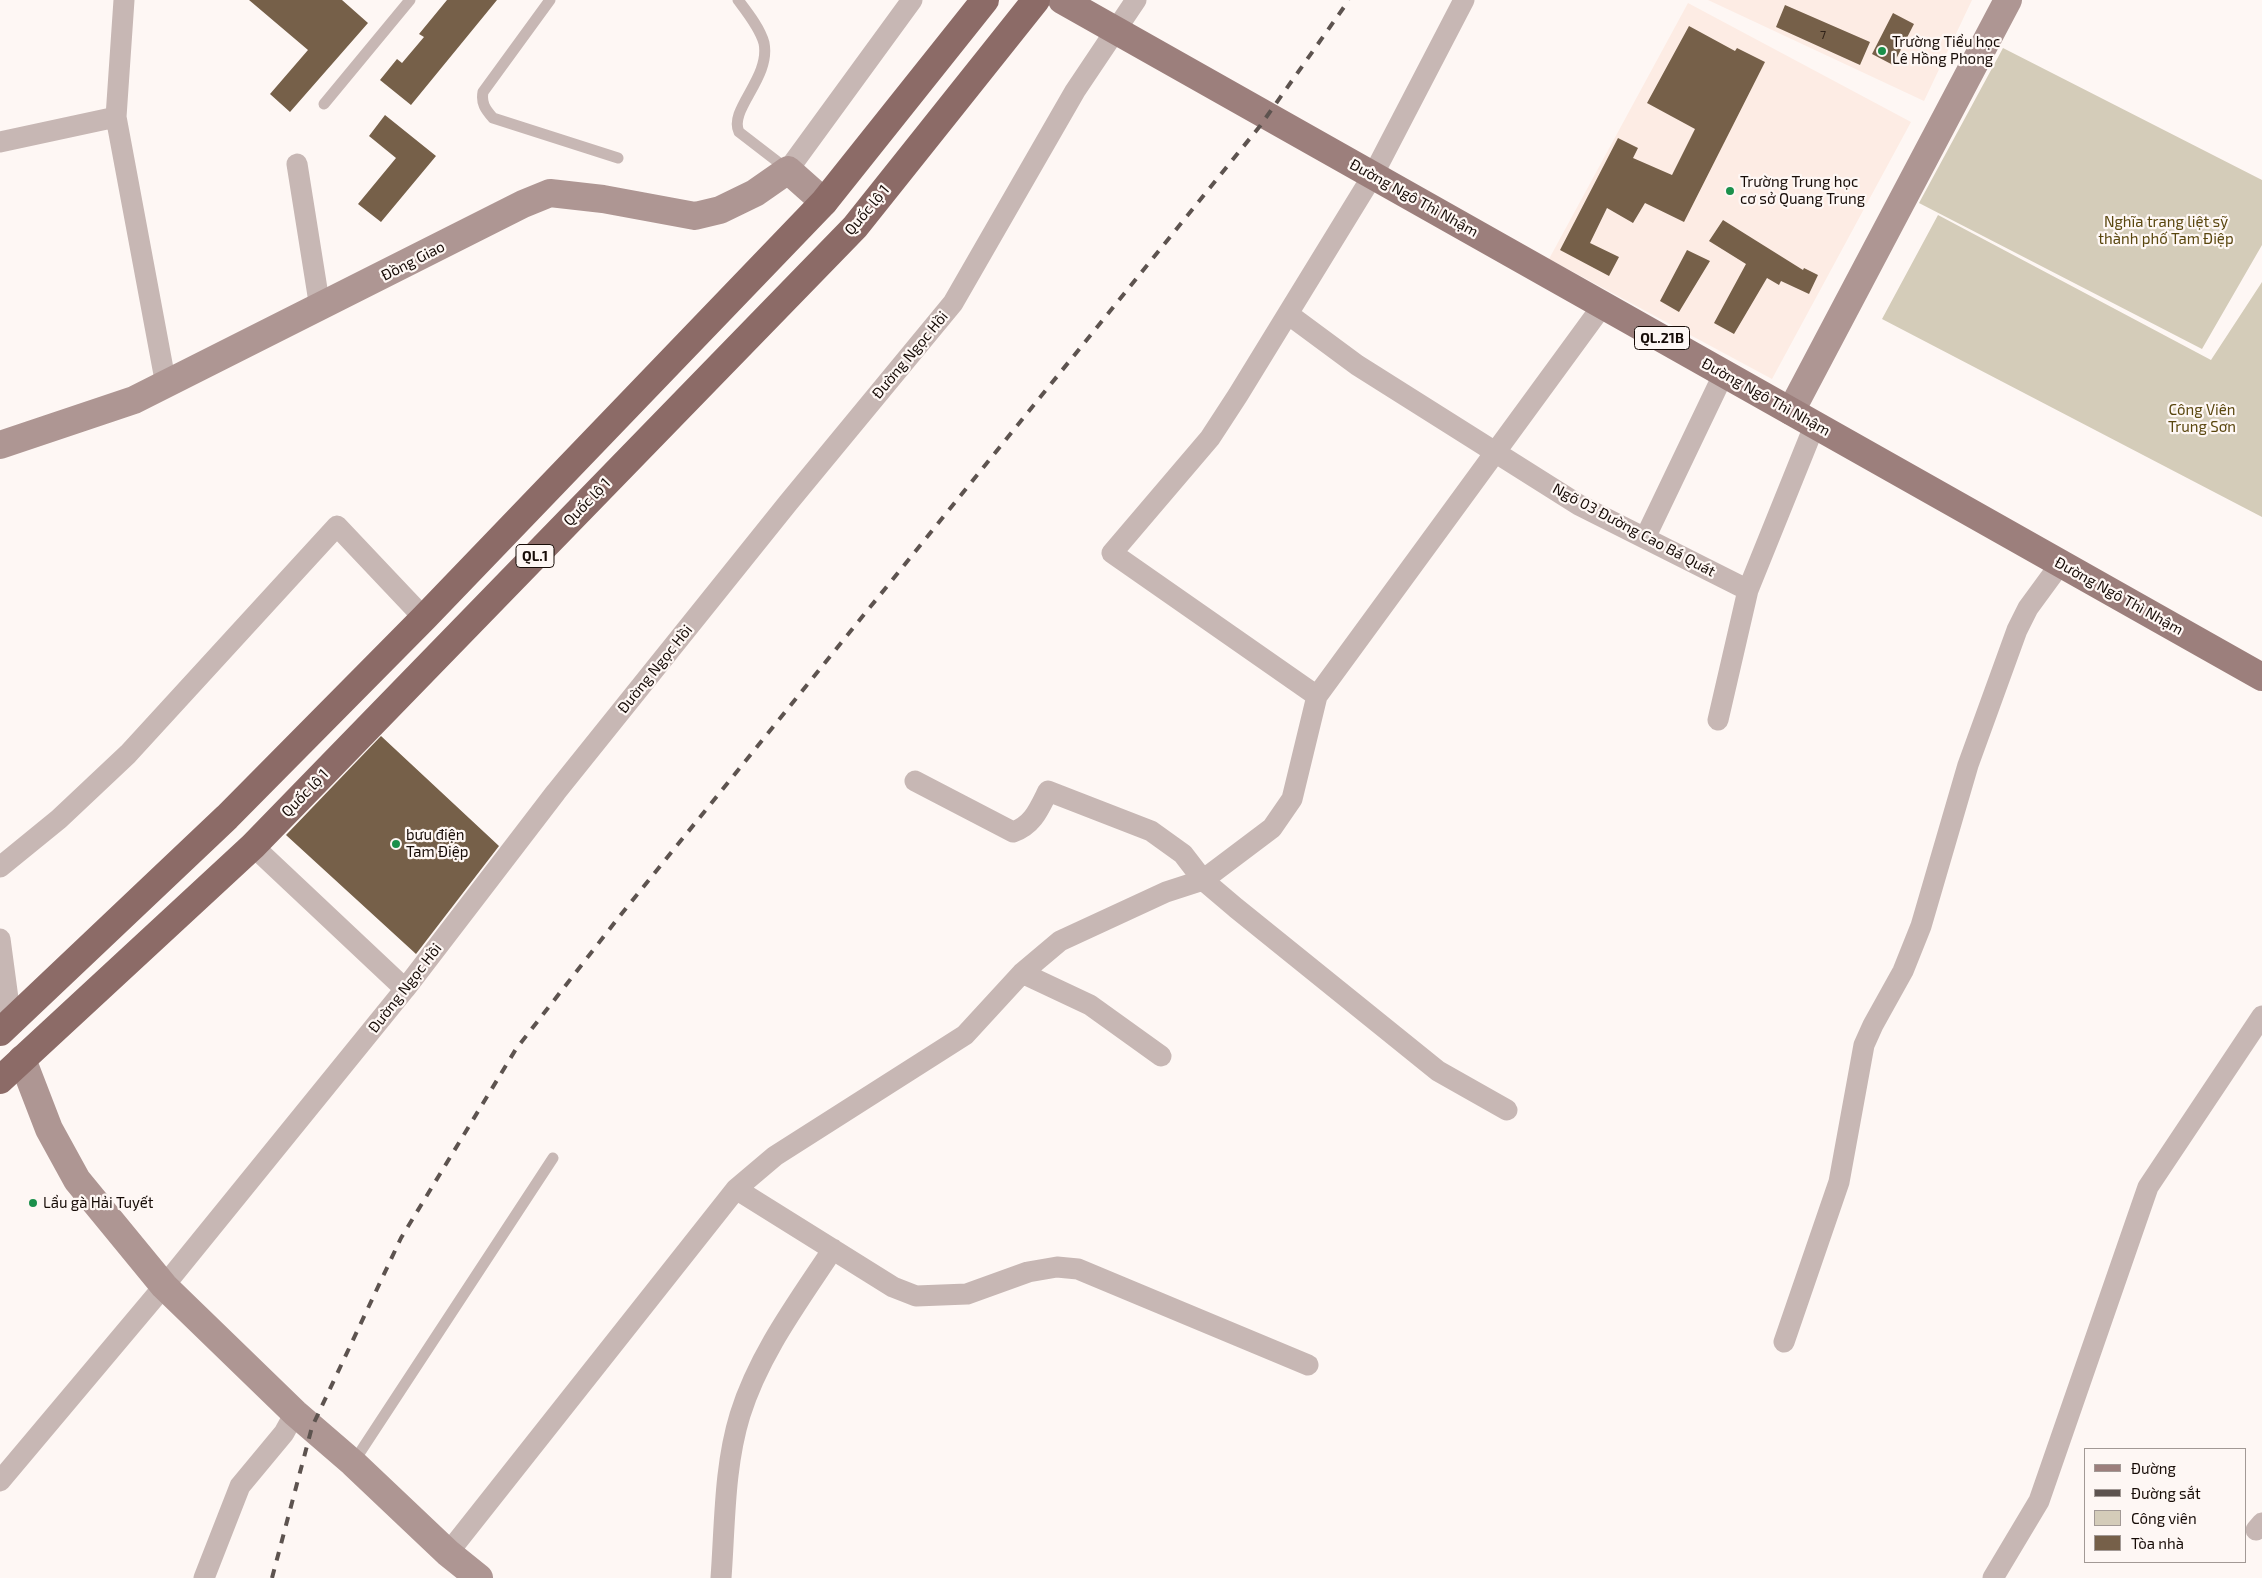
<!DOCTYPE html>
<meta charset="utf-8">
<style>
body{margin:0}
#map{position:relative;width:2262px;height:1578px;overflow:hidden;background:#fef7f4;font-family:"Exo 2",sans-serif}
canvas{display:block}
.legend{position:absolute;left:2084px;top:1448px;width:162px;height:115px;box-sizing:border-box;background:#fef7f4;border:1px solid #a29995;margin:0;padding:6px 9px;list-style:none;font-size:15px;color:#170c07}
.legend li{display:flex;align-items:center;gap:10px;height:25px}
.legend b{width:25px;border:1px solid #a29995}
</style>
<div id="map">
<canvas width="2262" height="1578"></canvas>
<ul class="legend">
<li><b style="height:6px;background:#9c7f7c"></b>Đường</li>
<li><b style="height:6px;background:#5d534f"></b>Đường sắt</li>
<li><b style="height:14px;background:#d4ccb9"></b>Công viên</li>
<li><b style="height:14px;background:#766049"></b>Tòa nhà</li>
</ul>
</div>
<script>
const ctx = document.querySelector('canvas').getContext('2d');
ctx.lineJoin = 'round';
function fillPath(path, color) { ctx.fillStyle = color; ctx.fill(path, 'evenodd'); }
function trace(path, color, width, dash) { ctx.strokeStyle = color; ctx.lineWidth = width; ctx.lineCap = dash ? 'butt' : 'round'; ctx.setLineDash(dash || []); ctx.stroke(path); }
function label(font, color, halo, rows, align = 'center') {
  ctx.font = font + ' "Exo 2",sans-serif'; ctx.lineWidth = 4.5; ctx.setLineDash([]); ctx.textBaseline = 'middle'; ctx.strokeStyle = halo; ctx.fillStyle = color; for (const [text, x, y, turn = 0] of rows) {
    ctx.save(); ctx.translate(x, y); ctx.rotate((+turn || 0) * Math.PI / 180); ctx.textAlign = isNaN(turn) ? turn : align; if (halo) ctx.strokeText(text, 0, 0); ctx.fillText(text, 0, 0); ctx.restore();
  }
}
fillPath(new Path2D(`
 M1708 0H1972L1924 101Z
 M1688 3 1911 122 1772 379 1549 259Z`), '#fdece4');
fillPath(new Path2D(`
 M2003 48 2262 180V245L2202 349 1919 203Z
 M1938 215 2211 360 2262 282V517L1882 319Z`), '#d4ccb9');
fillPath(new Path2D(`
 M249 0H342L368 23 290 112 270 94 308 50Z
 M447 0H497L411 105 380 80 397 59 402 63 424 37 419 34Z
 M1785 5 1870 42 1860 65 1776 27Z
 M1893 13 1914 24 1893 65 1872 54Z
 M1689 26 1735 51 1737 48 1765 62 1684 222 1645 203 1633 223 1607 208 1590 243 1619 257 1609 276 1560 250 1618 138 1638 148 1633 158 1672 175 1695 129 1647 103Z
 M385 115 436 156 381 222 358 204 396 158 369 136Z
 M1723 220 1803 270 1804 268 1818 275 1809 294 1781 281 1779 285 1767 278 1734 334 1714 323 1746 264 1709 241Z
 M1687 250 1710 261 1679 312 1660 301Z
 M381 736 499 846 416 954 286 835Z`), '#766049');
trace(new Path2D(`
 M550 0 483 92C481 103 485 109 493 118L618 158
 M738 0C747 12 760 28 764 43 771 78 728 110 739 132L787 169
 M324 104 410 0
 M353 1463 553 1158`), '#c7b7b4', 11);
trace(new Path2D(`
 M124 0 116 117 166 385
 M0 142 116 117
 M297 164 320 308
 M788 170 912 0
 M1288 314 1357 365 1579 505 1748 590
 M1645 538 1724 373
 M1317 696 1112 553 1210 438 1238 395 1373 175 1464 0
 M1718 720 1748 590 1815 424
 M915 781 1013 832C1033 825 1039 809 1048 791L1151 831 1183 854 1203 880 1236 908 1438 1071 1507 1110
 M253 846 405 989
 M0 867 59 819 128 754 337 526 424 618
 M0 939 11 1021
 M1022 973 1090 1005 1161 1056
 M736 1189 893 1287 916 1296 967 1294 1028 1272 1057 1267 1078 1269 1308 1365
 M1784 1342 1839 1182 1864 1045 1873 1025 1903 971 1921 926 1968 765 2017 630 2028 608 2061 563
 M0 1481 164 1286 405 989 556 792 788 503 953 303 1075 91 1136 0
 M2256 1530 2262 1523
 M448 1553 736 1189 775 1156 965 1035 1022 973 1060 941 1166 892 1203 880 1272 828 1292 799 1317 696 1603 305
 M204 1578 240 1486 284 1433 295 1413
 M721 1578C725 1524 724 1467 740 1415 759 1354 798 1302 833 1249
 M1993 1578 2039 1501 2148 1187 2262 1016`), '#c7b7b4', 21);
trace(new Path2D(`
 M1791 411 2008 0
 M0 445 134 400 523 204 550 193 603 199 695 216 720 210 755 193 788 170 824 202
 M22 1059 49 1129 77 1180 164 1286 295 1413 353 1463 448 1553 479 1578`), '#ae9693', 28);
trace(new Path2D(`
 M1062 0 2262 677`), '#9c7f7c', 28);
trace(new Path2D(`
 M0 1032 227 817 424 618 824 202 985 0
 M0 1080 253 846 855 227 1036 0`), '#8c6b67', 28);
trace(new Path2D(`
 M272 1578 312 1427 401 1238 516 1049 619 917 1260 126 1349 0`), '#5d534f', 4, [9, 9]);
for (const [x, y, r, color] of [
 [1882,51,5,"#1b904b"],
 [1730,191,5,"#1b904b"],
 [396,844,5,"#1b904b"],
 [33,1203,5,"#1b904b"]
]) { const dot = new Path2D(); dot.arc(x, y, r, 0, 2 * Math.PI); ctx.fillStyle = color; ctx.fill(dot); trace(dot, '#fef7f4', 2); }
label('12px', '#2f2118', null, [
 ["7",1823,35]
]);
for (const [x, y, w] of [
 [1662,338,55],
 [535,556,38]
]) { const box = new Path2D(); box.roundRect(x - w / 2, y - 11.5, w, 23, 4); ctx.fillStyle = '#fef7f4'; ctx.fill(box); trace(box, '#170c07', 1); }
label('bold 14px', '#170c07', null, [
 ["QL.21B",1662,338],
 ["QL.1",535,556]
]);
label('15px', '#170c07', '#fef7f4', [
 ["Trường Tiểu học",1892,42],
 ["Lê Hồng Phong",1892,59],
 ["Trường Trung học",1740,182],
 ["cơ sở Quang Trung",1740,199],
 ["bưu điện",406,835],
 ["Tam Điệp",406,852],
 ["Lẩu gà Hải Tuyết",43,1203]
], 'left');
label('15px', '#170c07', '#fef7f4', [
 ["Đường Ngô Thì Nhậm",1414,198,29],
 ["Quốc lộ 1",867,210,-50],
 ["Đồng Giao",413,261,-27],
 ["Đường Ngọc Hồi",910,355,-50],
 ["Đường Ngô Thì Nhậm",1766,397,29],
 ["Quốc lộ 1",587,502,-46],
 ["Ngõ 03 Đường Cao Bá Quát",1634,530,28],
 ["Đường Ngô Thì Nhậm",2119,596,29],
 ["Đường Ngọc Hồi",655,669,-51],
 ["Quốc lộ 1",305,793,-46],
 ["Đường Ngọc Hồi",405,988,-52]
]);
label('15px', '#59460e', '#fef7f4', [
 ["Nghĩa trang liệt sỹ",2166,222],
 ["thành phố Tam Điệp",2166,239],
 ["Công Viên",2202,410],
 ["Trung Sơn",2202,427]
]);
</script>
